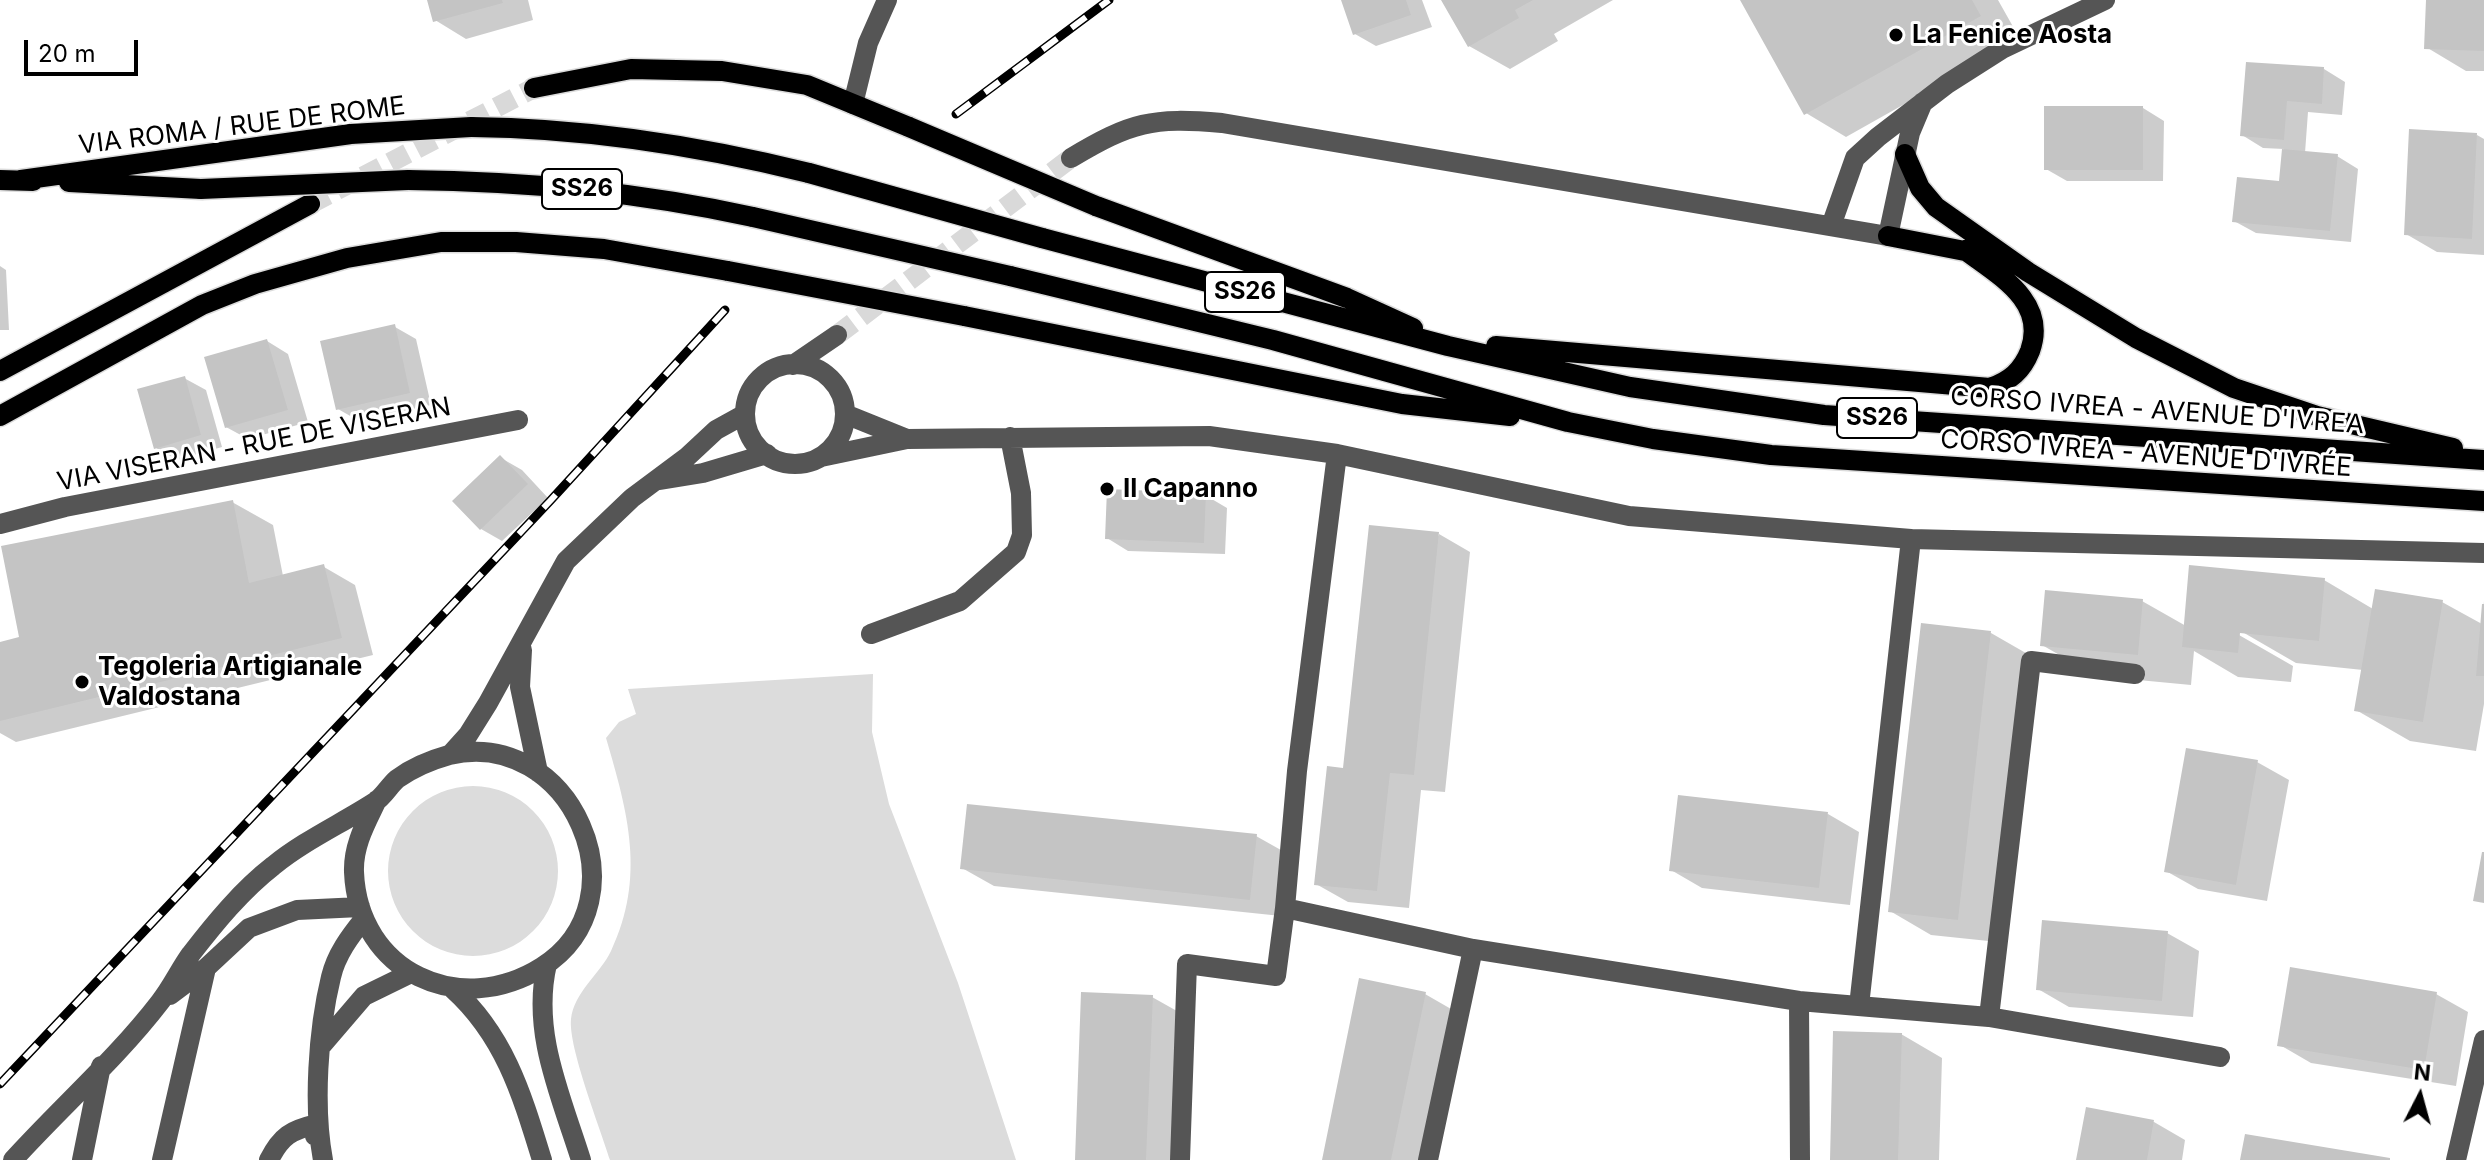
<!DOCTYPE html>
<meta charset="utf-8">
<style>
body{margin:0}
#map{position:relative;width:2484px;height:1160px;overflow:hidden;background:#fff;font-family:Inter,sans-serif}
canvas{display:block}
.north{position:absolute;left:2380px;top:1056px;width:80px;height:80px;-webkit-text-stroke:6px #fff;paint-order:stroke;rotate:6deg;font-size:22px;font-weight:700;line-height:32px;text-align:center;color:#000}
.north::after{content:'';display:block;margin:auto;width:28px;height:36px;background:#000;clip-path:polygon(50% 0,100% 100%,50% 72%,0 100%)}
.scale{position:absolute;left:24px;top:40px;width:114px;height:36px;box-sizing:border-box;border:4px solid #000;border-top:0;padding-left:10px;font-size:24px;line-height:28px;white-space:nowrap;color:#000;-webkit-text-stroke:6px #fff;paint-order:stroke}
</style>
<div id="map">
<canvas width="2484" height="1160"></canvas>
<div class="north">N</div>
<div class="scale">20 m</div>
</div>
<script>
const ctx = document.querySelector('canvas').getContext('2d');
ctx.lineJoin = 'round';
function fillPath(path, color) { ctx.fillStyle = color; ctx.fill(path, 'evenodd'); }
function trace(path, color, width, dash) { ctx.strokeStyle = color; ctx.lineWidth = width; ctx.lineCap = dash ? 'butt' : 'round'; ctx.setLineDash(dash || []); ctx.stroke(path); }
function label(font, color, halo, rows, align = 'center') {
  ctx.font = font + ' Inter,sans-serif'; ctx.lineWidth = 6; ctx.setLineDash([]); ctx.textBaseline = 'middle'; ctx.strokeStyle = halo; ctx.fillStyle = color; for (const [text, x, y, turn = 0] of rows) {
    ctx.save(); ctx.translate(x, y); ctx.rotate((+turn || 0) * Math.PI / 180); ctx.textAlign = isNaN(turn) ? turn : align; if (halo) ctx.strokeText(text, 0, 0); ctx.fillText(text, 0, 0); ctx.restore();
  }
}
fillPath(new Path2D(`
 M873 674 872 732 889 804 958 983 1016 1160H610C601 1130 568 1047 571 1019 574 992 600 974 611 951 646 877 628 813 606 738L619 722 636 714 628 689Z
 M388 871a85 85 0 1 1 170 0a85 85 0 1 1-170 0Z`), '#dcdcdc');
fillPath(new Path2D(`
 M429 0H528L533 20 466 39 435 20Z
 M1343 0H1422L1432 27 1376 46 1355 34Z
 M1443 0H1613L1554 34 1558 41 1510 69 1469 46Z
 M1742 0H1998L2020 39 1846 137 1806 113Z
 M2428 0H2484V71H2466L2426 47Z
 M2324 69 2345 82 2342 115 2308 112 2305 153 2337 156 2358 169 2351 242 2256 233 2234 221 2281 183 2284 149 2263 148 2242 135Z
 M2143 108 2164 121 2163 181H2067L2046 169Z
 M2477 135 2484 139V255L2437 252 2406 234Z
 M0 266 6 270 9 330H0Z
 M395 327 416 339 431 405 359 421 338 409Z
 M267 341 288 354 308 422 248 439 226 427Z
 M184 378 206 390 222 447 177 460 156 448Z
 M501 458 522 470 548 498 502 541 481 529Z
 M1205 495 1227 508 1225 554 1128 551 1107 538Z
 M232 502 273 525 283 576 324 567 355 585 373 655 16 742 0 733V644L25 638Z
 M1439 534 1470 552 1445 792 1421 790 1409 908 1348 902 1316 884 1345 770Z
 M2324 580 2373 609 2442 602 2482 624 2484 601V704L2476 751 2410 741 2356 710 2363 670 2296 663 2239 630V635L2293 666 2291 682 2238 677 2194 651 2191 685 2096 676 2042 645 2142 601 2186 626Z
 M1923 625 1991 633 2031 656 1998 942 1931 935 1890 911Z
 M2257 762 2289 780 2267 901 2198 889 2166 871Z
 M1828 814 1859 832 1850 905 1702 888 1671 870Z
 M1256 836 1288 854 1281 916 994 886 962 868Z
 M2167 933 2199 951 2193 1017 2069 1007 2038 989Z
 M1425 994 1465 1017 1436 1160H1324Z
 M2436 994 2468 1012 2456 1086 2311 1063 2280 1045Z
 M1152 997 1184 1015 1178 1160H1077Z
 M1901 1034 1942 1058 1939 1160H1832Z
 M2087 1110 2154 1122 2185 1140 2182 1160H2078Z`), '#0003');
fillPath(new Path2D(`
 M427 0H502L503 3 433 22Z
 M1341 0H1406L1411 15 1353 35Z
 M1441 0H1533L1515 10 1519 18 1468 47Z
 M1740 0H1972L1981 16 1804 115Z
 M2426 0H2484V51L2424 49Z
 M2246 62 2324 67 2322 104 2287 101 2284 140 2240 136Z
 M2044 106H2143V170H2044Z
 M2409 129 2477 133 2472 239 2404 235Z
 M2282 149 2338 154 2330 231 2232 222 2237 177 2279 181Z
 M395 324 410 393 336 410 320 341Z
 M267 339 288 410 225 428 204 357Z
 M185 376 201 435 154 449 137 389Z
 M500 455 528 484 480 530 452 501Z
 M1107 489 1206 493 1204 543 1105 539Z
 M233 500 249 583 324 564 342 638 0 721V642L19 637 1 546Z
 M1369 525 1439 532 1414 775 1390 773 1377 891 1314 885 1327 766 1343 768Z
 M2189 565 2325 578 2319 641 2240 633 2238 653 2182 647Z
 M2375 589 2443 600 2423 722 2354 711Z
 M2045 590 2143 599 2138 655 2040 646Z
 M2482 604H2484V676H2476Z
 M1921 623 1991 631 1958 920 1888 912Z
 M2186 748 2258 760 2236 885 2164 872Z
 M1678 795 1828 812 1819 888 1669 871Z
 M967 804 1257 834 1250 900 960 869Z
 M2482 852H2484V903L2473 901Z
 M2042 920 2168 931 2162 1001 2036 990Z
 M2290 967 2437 992 2424 1070 2277 1046Z
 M1359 978 1426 992 1391 1160H1322Z
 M1081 992 1153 995 1146 1160H1075Z
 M1833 1031 1902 1033 1898 1160H1830Z
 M2086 1107 2154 1120 2147 1160H2076Z
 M2245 1134 2390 1158V1160H2240Z`), '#c4c4c4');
trace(new Path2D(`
 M837 335 1071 158`), '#d9d9d9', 20, [20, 10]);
trace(new Path2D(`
 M310 204 534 88`), '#d9d9d9', 20, [20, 10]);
const major = new Path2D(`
 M534 88 631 69 722 71 807 85 909 127
 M471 127C587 128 696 145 809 173
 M1905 154 1920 188 1936 207 2028 272 2136 338 2234 388 2317 416 2453 448
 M0 180 33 181
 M21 180 351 134
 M408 180C525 181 639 192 753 217
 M69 182 201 189
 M1096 206 1347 298 1413 328
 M1888 236 1975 253
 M1042 238 1448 346 1630 387 1824 415 2484 460
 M1010 276 1273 340 1568 422 1653 439 1771 455 2484 501
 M964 316 1402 404 1510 416
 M1496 346 1990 388C2010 381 2022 371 2030 351 2048 301 1998 275 1965 250
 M0 371 310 204
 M0 416 202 305 255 284 347 258 441 242H516L604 249 728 271`);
trace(major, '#dbdbdb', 23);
trace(new Path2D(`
 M853 104 868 43 887 0
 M1071 158C1131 122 1152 117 1222 123L1888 236 1910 133 1923 102
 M1831 226 1855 158 1878 137 1947 84 2002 49 2105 0
 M745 414a50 50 0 1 1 100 0a50 50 0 1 1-100 0Z
 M793 365 837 335
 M845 414 907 439
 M1337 454 1297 771 1285 908 1473 949 1799 1001 1989 1017
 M821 457 907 439 1209 436 1337 454 1629 516 1911 539 2484 553
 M660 480 703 473 767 454
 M0 524 65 507 518 420
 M871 634 960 601 1016 552 1022 535 1021 493 1010 437
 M522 650 520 687 538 772
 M2135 674 2031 661 1989 1017 2220 1057
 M450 755 468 735 488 703 566 561 632 498 687 457 716 430 745 414
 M547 964C531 1032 561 1096 581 1160
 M453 989C505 1036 522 1095 542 1160
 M170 995 206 968 249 928 297 910 360 907
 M1799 1001 1800 1160
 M1859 1006 1911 539
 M322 1045 364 996 411 973
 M13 1160C61 1107 117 1058 160 1002 172 987 180 969 191 954 215 923 242 890 273 866 305 840 341 824 375 802 384 796 389 786 397 779 412 768 431 760 449 755 570 726 648 900 542 967 460 1019 358 972 354 872 353 845 366 823 377 800
 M82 1160 101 1066
 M162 1160 206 968
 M269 1160C281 1136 291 1130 317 1124L315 1136
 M323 1160C313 1107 318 1030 331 977 336 955 350 936 364 919
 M1180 1160 1187 964 1276 976 1285 908
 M1428 1160 1473 949
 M2456 1160 2484 1040`), '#555', 20);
trace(major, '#000', 20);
const rail = new Path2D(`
 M956 114 1109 0
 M0 1084 550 501 725 310`);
trace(rail, '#000', 9);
trace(rail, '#fff', 6, [18]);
const majorBridge = new Path2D(`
 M909 127 1096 206
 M351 134 471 127
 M809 173 1042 238
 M201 189 408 180
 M753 217 1010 276
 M728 271 964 316`);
trace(majorBridge, '#dbdbdb', 23, []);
trace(majorBridge, '#000', 20);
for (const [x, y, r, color] of [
 [1896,35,8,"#000"],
 [1107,489,8,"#000"],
 [82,682,8,"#000"]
]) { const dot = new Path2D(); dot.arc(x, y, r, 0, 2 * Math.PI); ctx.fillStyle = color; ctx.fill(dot); trace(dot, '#fff', 3); }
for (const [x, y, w] of [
 [582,189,80],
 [1245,292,80],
 [1877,418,80]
]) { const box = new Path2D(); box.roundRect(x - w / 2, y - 20, w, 40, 6); ctx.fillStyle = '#fff'; ctx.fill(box); trace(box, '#000', 2); }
label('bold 24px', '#000', null, [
 ["SS26",582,189],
 ["SS26",1245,292],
 ["SS26",1877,418]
]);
label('bold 26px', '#000', '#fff', [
 ["La Fenice Aosta",1912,35],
 ["Il Capanno",1123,489],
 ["Tegoleria Artigianale",98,667],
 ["Valdostana",98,697]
], 'left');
label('26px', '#000', '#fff', [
 ["VIA ROMA / RUE DE ROME",242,126,-7],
 ["CORSO IVREA - AVENUE D'IVREA",2157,411,4],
 ["VIA VISERAN - RUE DE VISERAN",254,445,-11],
 ["CORSO IVREA - AVENUE D'IVRÉE",2146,454,4]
]);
</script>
